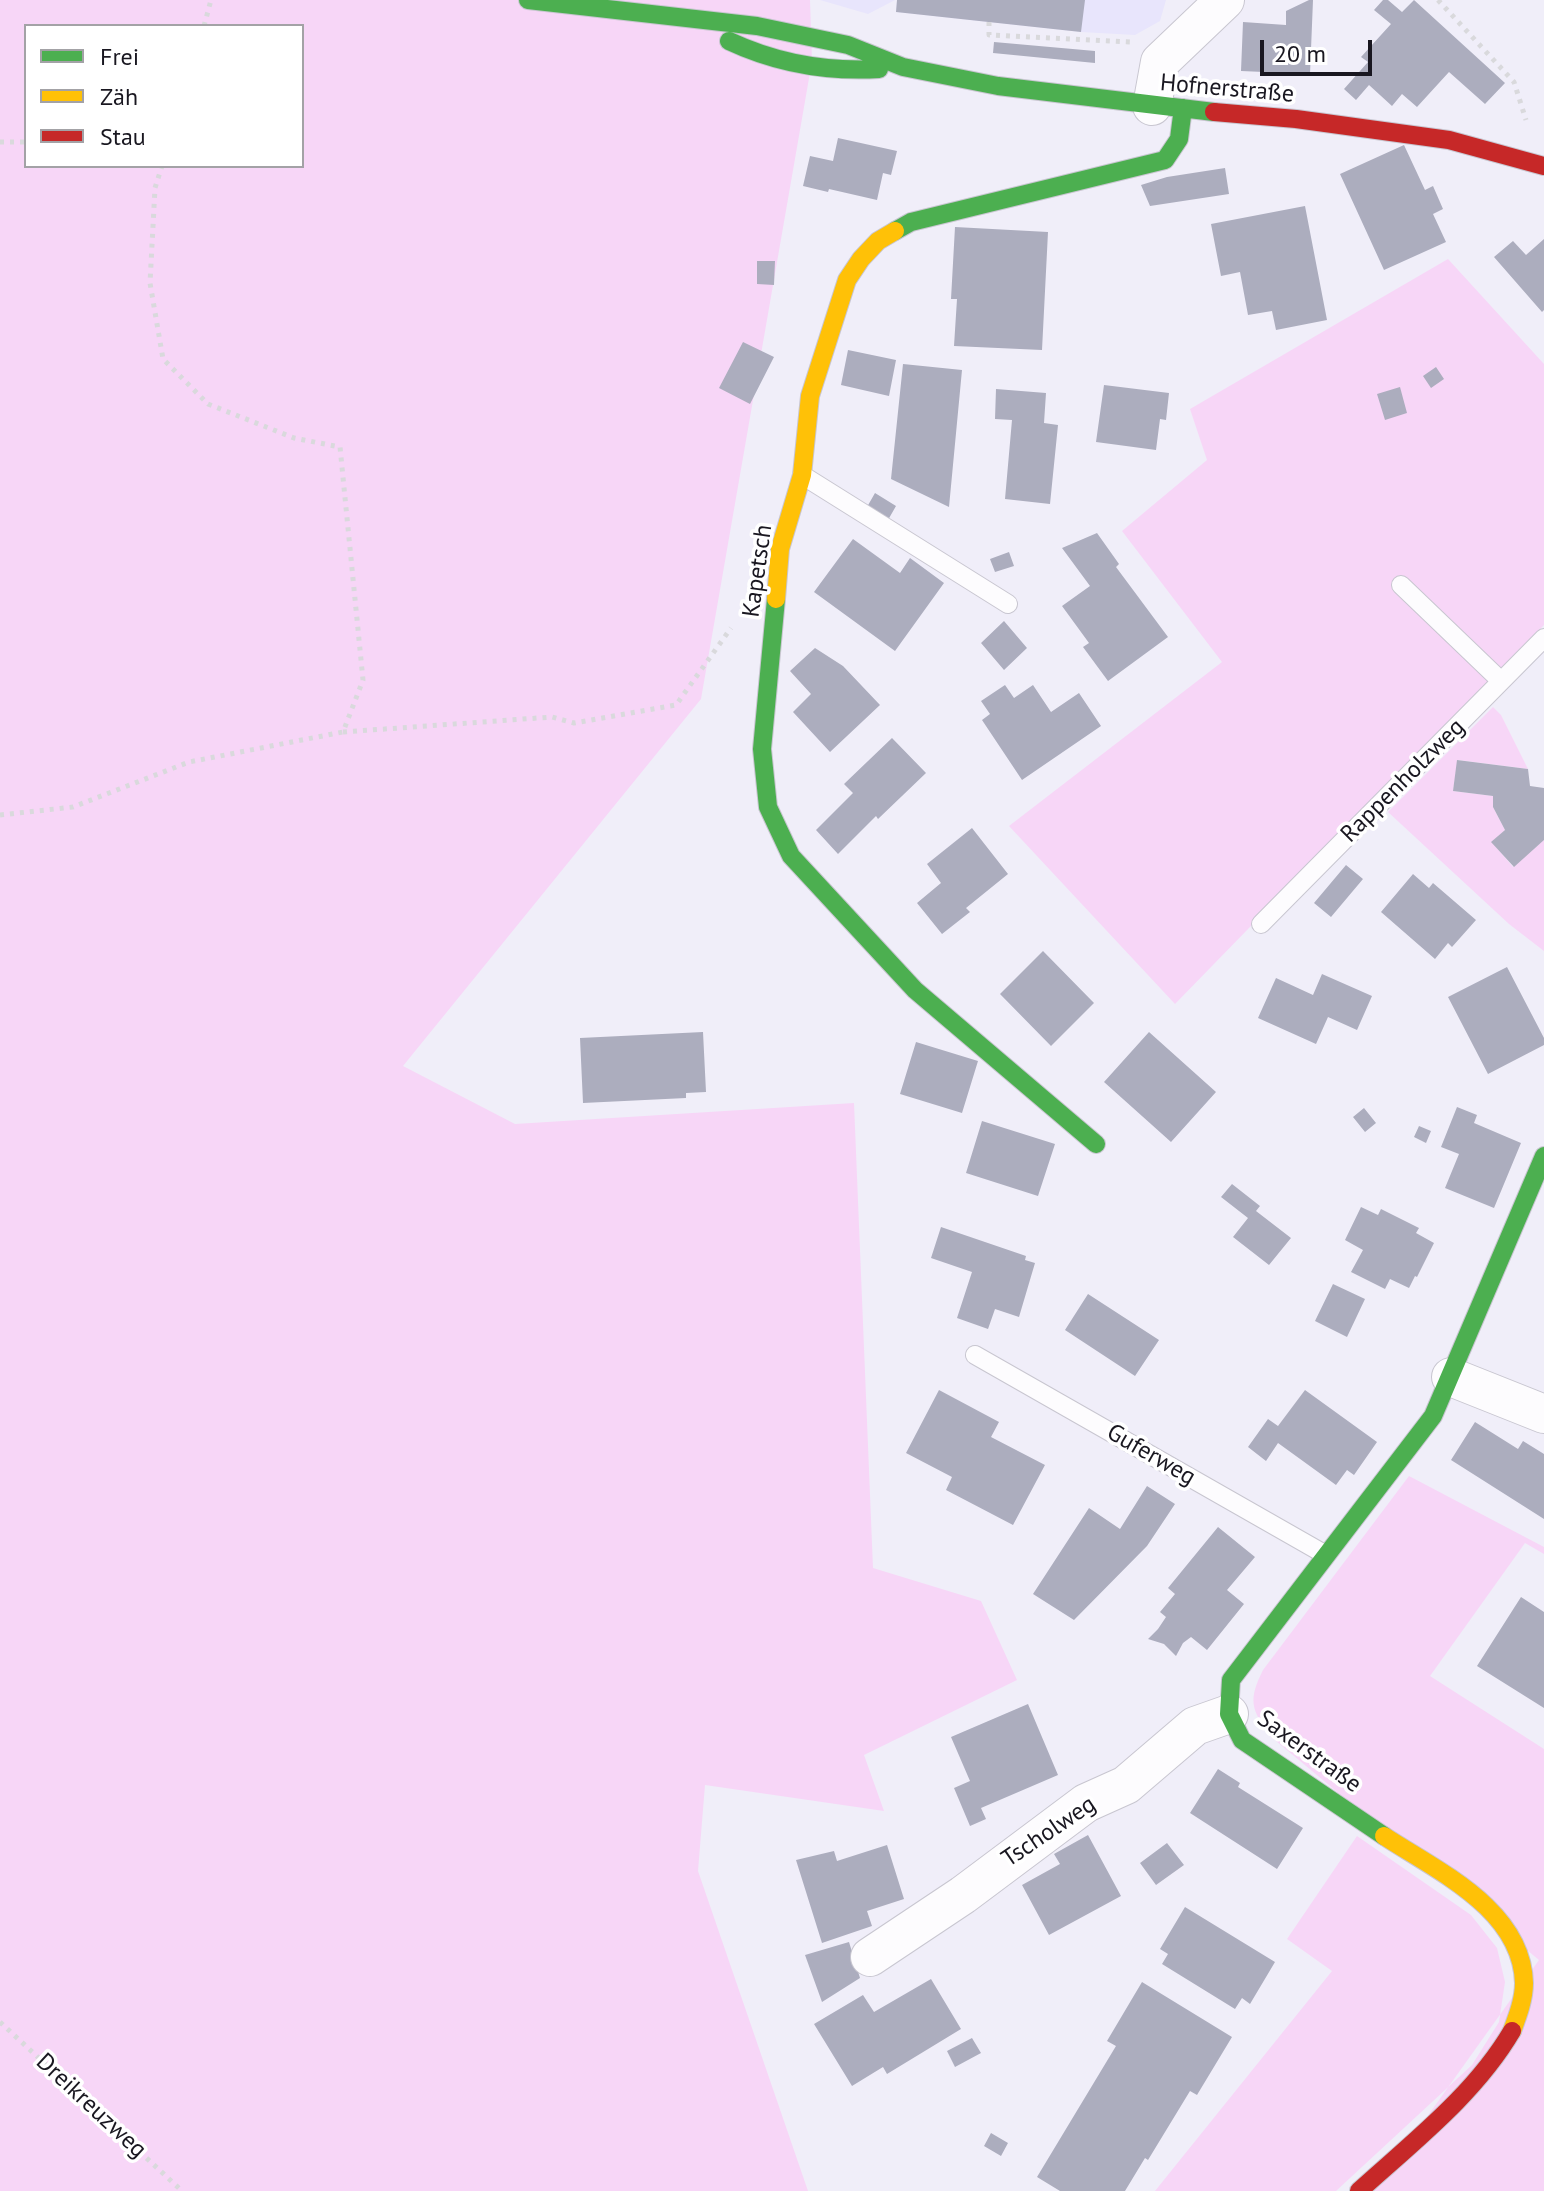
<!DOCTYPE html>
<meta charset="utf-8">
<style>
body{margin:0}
#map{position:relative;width:1544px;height:2191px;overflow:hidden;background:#f0eef9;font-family:"PT Sans",sans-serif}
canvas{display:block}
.legend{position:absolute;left:24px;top:24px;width:280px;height:144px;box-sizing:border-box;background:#fff;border:2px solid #a3a2a6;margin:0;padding:10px 14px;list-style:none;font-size:24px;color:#191720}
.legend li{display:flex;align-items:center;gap:16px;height:40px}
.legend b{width:40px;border:2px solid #a3a2a6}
.scale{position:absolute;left:1260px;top:40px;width:112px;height:36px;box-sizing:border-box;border:4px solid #191720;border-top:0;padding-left:10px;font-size:24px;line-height:28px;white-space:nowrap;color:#191720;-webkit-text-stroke:6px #fff;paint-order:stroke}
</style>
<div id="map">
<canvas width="1544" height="2191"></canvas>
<ul class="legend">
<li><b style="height:10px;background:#4caf50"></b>Frei</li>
<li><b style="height:10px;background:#ffc107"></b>Zäh</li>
<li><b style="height:10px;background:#c62828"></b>Stau</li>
</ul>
<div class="scale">20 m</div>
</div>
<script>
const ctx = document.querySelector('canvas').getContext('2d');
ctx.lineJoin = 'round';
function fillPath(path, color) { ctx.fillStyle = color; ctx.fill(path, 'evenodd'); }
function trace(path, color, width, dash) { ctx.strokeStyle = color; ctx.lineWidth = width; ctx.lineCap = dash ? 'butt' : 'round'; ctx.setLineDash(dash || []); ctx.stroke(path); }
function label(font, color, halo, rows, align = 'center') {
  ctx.font = font + ' "PT Sans",sans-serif'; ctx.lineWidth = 7; ctx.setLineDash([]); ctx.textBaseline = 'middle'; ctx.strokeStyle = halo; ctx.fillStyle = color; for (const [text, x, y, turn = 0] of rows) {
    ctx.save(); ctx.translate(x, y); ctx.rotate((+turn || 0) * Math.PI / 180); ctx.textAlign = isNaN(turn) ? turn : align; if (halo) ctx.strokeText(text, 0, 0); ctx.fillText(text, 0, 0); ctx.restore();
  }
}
fillPath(new Path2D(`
 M820 0H895L868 14Z
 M897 0H1166L1160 21 1135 35 1081 32 896 12Z`), '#e8e5fc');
fillPath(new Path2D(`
 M0 0H810L812 61 701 699 403 1066 515 1124 854 1103 873 1568 981 1601 1017 1680 864 1755 884 1811 705 1785 698 1871 808 2191H0ZM26 26H302V166H26Z
 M1448 259 1544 364V625L1175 1004 1009 826 1222 662 1122 531 1207 460 1190 409Z
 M1493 707 1501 715 1528 769 1458 760 1453 791 1493 796V807L1505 830 1492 842 1513 867 1544 840V951L1509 924 1388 812Z
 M1409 1476 1544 1547V1554L1525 1543 1430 1676 1544 1749V2191H1374L1539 1960 1270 1736C1251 1709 1248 1700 1263 1670Z
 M1357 1836 1471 1915 1497 1948 1505 1982 1499 2022 1472 2065 1336 2191H1155L1332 1971 1287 1939Z`), '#f7d6f7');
fillPath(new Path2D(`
 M897 0H1085L1081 32 896 12Z
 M1309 0H1313L1310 74 1241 71 1243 22 1286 25V11Z
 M1383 0H1388L1402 12 1414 0 1505 83 1485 104 1449 72 1417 107 1402 94 1392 106 1369 85 1356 100 1344 89 1368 62 1361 57 1391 24 1374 10Z
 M994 42 1095 51V63L993 53Z
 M838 138 897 151 891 175 883 173 877 200 829 189 828 192 803 186 810 156 833 161Z
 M1404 145 1425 190 1433 186 1443 209 1433 214 1446 242 1384 270 1340 174Z
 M1225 168 1229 194 1150 206 1141 185 1167 177Z
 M1305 206 1327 320 1276 330 1272 311 1248 315 1240 272 1221 276 1211 224Z
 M955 227 1048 232 1042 350 954 346 957 299H951Z
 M1544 239V310L1542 312 1494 257 1513 241 1526 255Z
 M757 261H775L774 285 757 284Z
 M743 342 774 357 750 404 719 388Z
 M848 350 896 360 889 396 841 385Z
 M903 364 962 370 949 507 891 479Z
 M1436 367 1444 379 1431 388 1423 376Z
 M1104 385 1169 393 1166 420 1160 419 1156 450 1096 442Z
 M1400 387 1407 413 1385 420 1377 394Z
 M996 389 1046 393 1044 423 1058 425 1050 504 1005 499 1012 420 995 419Z
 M875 493 896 506 888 520 867 507Z
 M1097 533 1119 564 1116 567 1168 637 1108 681 1083 647 1089 643 1062 606 1090 586 1062 548Z
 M853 539 900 573 910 558 944 583 895 651 814 592Z
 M1009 552 1014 566 995 572 990 559Z
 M1004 621 1027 648 1004 670 981 643Z
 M815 648 843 666 880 705 830 752 793 712 811 694 790 671Z
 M1005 685 1014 698 1033 685 1051 712 1079 693 1101 726 1022 780 982 720 990 714 981 701Z
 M892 738 926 773 878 819 876 816 838 854 816 830 853 793 844 784Z
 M1457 760 1528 769 1530 786 1544 788V840L1514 867 1491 842 1505 830 1493 807V796L1453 791Z
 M972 828 1008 874 966 908 970 912 942 934 917 903 941 883 927 864Z
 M1346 865 1363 879 1331 917 1314 903Z
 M1413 874 1429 888 1433 883 1476 920 1452 947 1448 943 1435 959 1381 912Z
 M1043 951 1094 1003 1051 1046 1000 994Z
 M1507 967 1544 1038V1045L1488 1074 1448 997Z
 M1322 974 1372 996 1357 1030 1328 1017 1316 1044 1258 1018 1276 978 1313 995Z
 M703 1032 706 1092 686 1093V1098L583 1103 580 1038Z
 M1149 1032 1216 1092 1171 1142 1104 1082Z
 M916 1042 978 1061 962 1113 900 1094Z
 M1457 1107 1477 1115 1474 1123 1521 1143 1494 1208 1445 1188 1459 1154 1441 1147Z
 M1364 1108 1376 1123 1365 1132 1353 1117Z
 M982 1121 1055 1144 1038 1196 966 1173Z
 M1419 1126 1431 1131 1426 1143 1414 1137Z
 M1232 1184 1260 1206 1256 1211 1291 1238 1269 1265 1233 1237 1248 1218 1221 1197Z
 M1361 1207 1378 1215 1381 1209 1419 1228 1416 1233 1434 1243 1417 1277 1415 1276 1409 1288 1390 1279 1385 1289 1351 1272 1363 1250 1345 1240Z
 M941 1227 1026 1256 1025 1260 1035 1263 1019 1317 995 1309 988 1329 957 1318 972 1272 931 1258Z
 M1333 1284 1365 1299 1347 1337 1315 1321Z
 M1088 1294 1159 1340 1135 1376 1065 1330Z
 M939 1390 999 1422 991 1437 1045 1465 1013 1525 946 1490 952 1477 906 1453Z
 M1305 1390 1377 1442 1354 1475 1347 1470 1336 1485 1278 1443 1266 1461 1248 1447 1268 1419 1278 1426Z
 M1475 1422 1518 1449 1523 1441 1544 1454V1519L1451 1460Z
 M1147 1486 1175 1504 1147 1546 1074 1620 1033 1594 1089 1508 1120 1529Z
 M1218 1527 1255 1557 1227 1590 1244 1604 1207 1650 1191 1637 1183 1643 1176 1656 1164 1644 1148 1639 1158 1629 1166 1617 1160 1612 1175 1594 1168 1588Z
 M1521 1597 1544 1612V1708L1477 1666Z
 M1028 1704 1058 1775 981 1808 986 1819 970 1826 954 1788 970 1781 951 1737Z
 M1218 1769 1240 1783 1238 1787 1303 1828 1277 1869 1190 1813Z
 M1088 1835 1121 1896 1049 1935 1022 1885 1060 1864 1054 1854Z
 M1167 1843 1184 1865 1156 1885 1140 1863Z
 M887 1845 904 1899 867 1911 872 1926 822 1943 796 1860 834 1851 837 1861Z
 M1185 1907 1275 1962 1250 2004 1242 1998 1235 2009 1162 1964 1168 1954 1160 1949Z
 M849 1942 860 1978 822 2002 805 1955Z
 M931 1979 961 2029 887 2074 883 2067 852 2086 814 2024 863 1995 874 2012Z
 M1142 1982 1232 2037 1197 2095 1190 2091 1148 2160 1145 2158 1125 2191H1060L1037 2177 1116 2046 1107 2041Z
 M972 2038 981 2053 955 2067 947 2051Z
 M991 2133 1008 2143 1001 2156 984 2146Z`), '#acadbe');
const lane = new Path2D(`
 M802 475 1008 604
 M1401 585 1501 681
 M1261 924 1544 638
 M975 1355 1326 1555`);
const street = new Path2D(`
 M1152 106 1160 62 1225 0
 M1451 1377 1544 1414
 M870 1957 963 1895 1086 1803 1126 1785 1195 1726 1229 1714`);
const fast = new Path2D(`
 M528 0 757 26 848 45 903 67 998 86 1214 112
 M729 41C778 64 826 72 879 69
 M895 231 911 222 1165 160 1179 139 1183 108
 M776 599 762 749 768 807 791 856 915 990 1096 1144
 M1384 1836 1242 1740 1229 1714 1231 1680 1433 1416 1544 1156`);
const slow = new Path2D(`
 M776 599 780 549 802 475 810 396 847 280 861 259 878 241 895 231
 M1384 1836C1437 1871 1522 1909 1524 1983 1524 1999 1518 2015 1512 2031`);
const jam = new Path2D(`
 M1214 112 1296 119 1449 140 1544 166
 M1359 2191C1413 2142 1475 2094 1512 2031`);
trace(lane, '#c8c6d0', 20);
trace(street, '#c8c6d0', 40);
trace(fast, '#c8c6d0', 20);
trace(slow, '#c8c6d0', 20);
trace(jam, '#c8c6d0', 20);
trace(new Path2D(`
 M1438 0 1514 82 1526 120
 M989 22V35L1130 42
 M204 26 211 0
 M0 142H26
 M343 732 552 717 574 723 676 705 731 628
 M0 815 73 807 189 762 343 732 363 680 340 447 294 438 208 404 163 359 150 283 155 188 162 166
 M0 2022 182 2191`), '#d9d9dc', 5, [4, 6]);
trace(lane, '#fdfcfe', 18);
trace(street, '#fdfcfe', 38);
trace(fast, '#4caf50', 18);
trace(slow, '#ffc107', 18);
trace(jam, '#c62828', 18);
label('24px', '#191720', '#fff', [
 ["Hofnerstraße",1227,89,5],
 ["Kapetsch",758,571,-82],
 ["Rappenholzweg",1403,781,-45],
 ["Guferweg",1151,1455,30],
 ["Saxerstraße",1309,1752,36],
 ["Tscholweg",1049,1832,-34],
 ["Dreikreuzweg",91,2106,43]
]);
</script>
